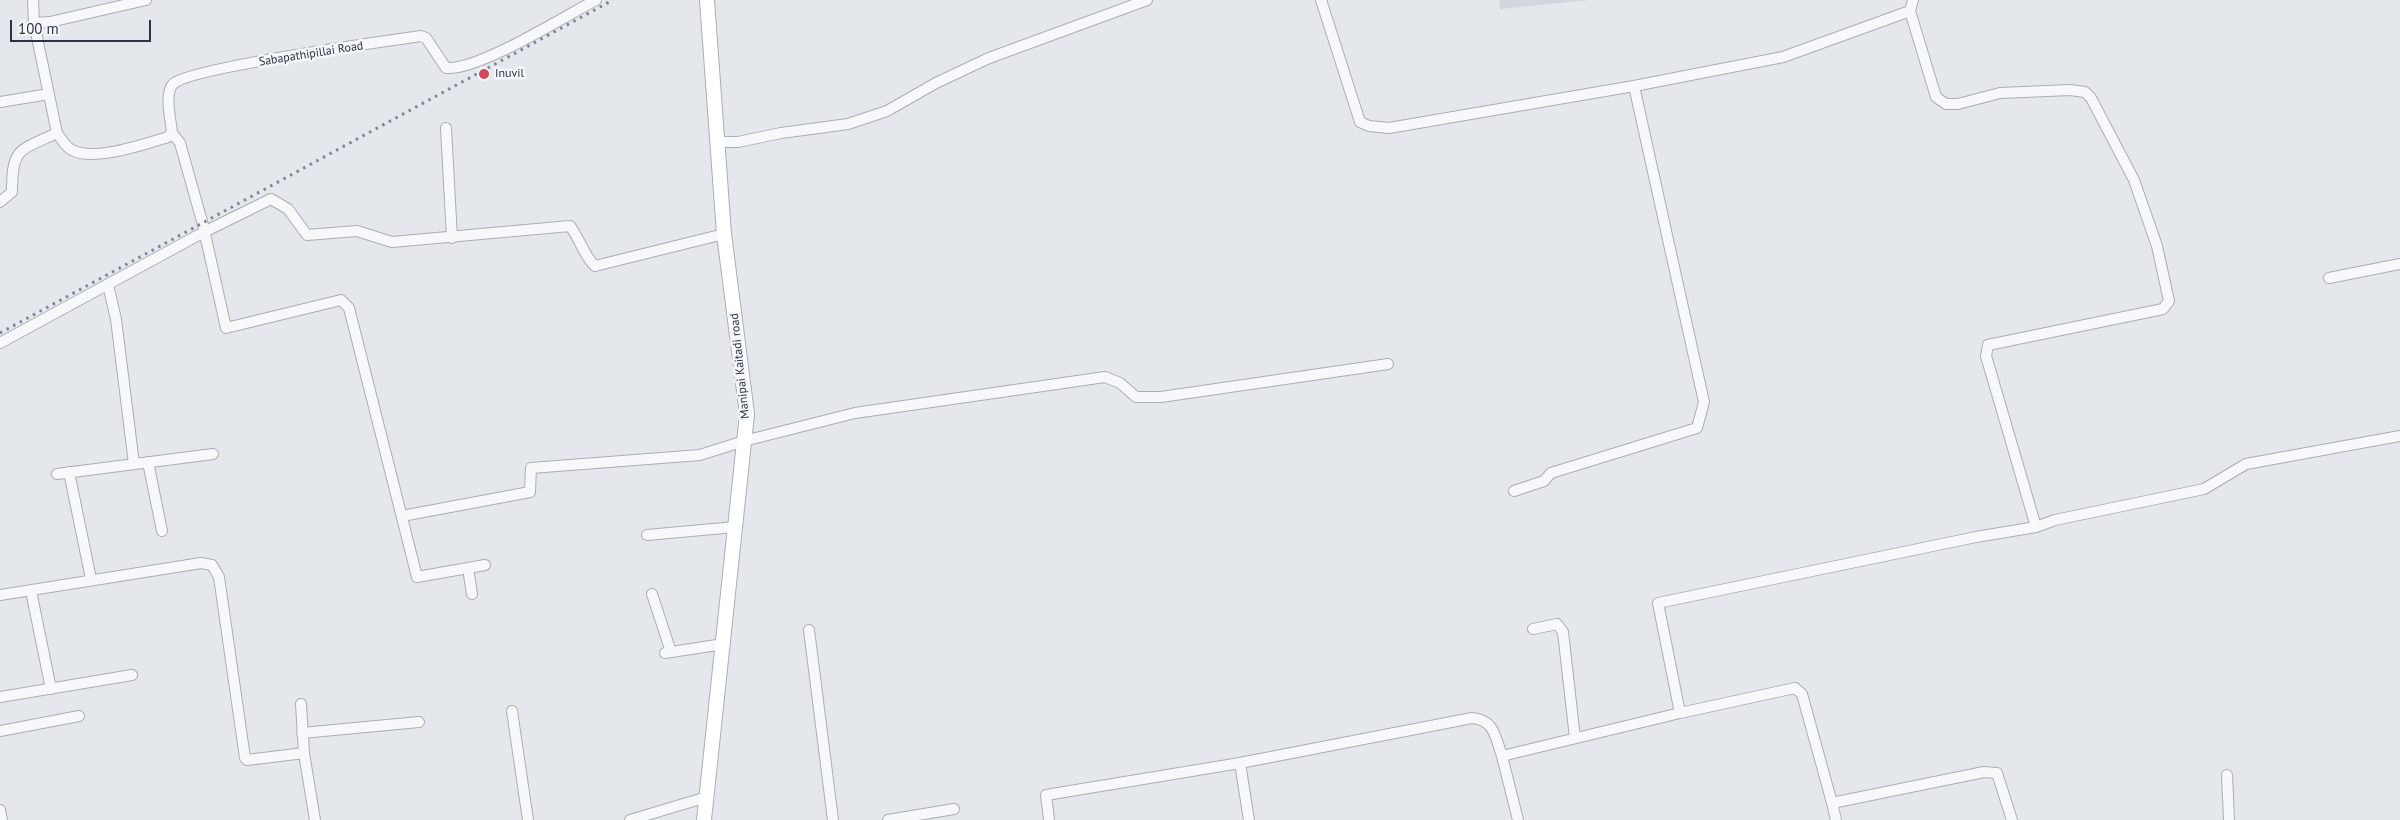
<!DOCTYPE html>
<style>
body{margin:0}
#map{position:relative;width:2400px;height:820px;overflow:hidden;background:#e4e7ec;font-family:"PT Sans",sans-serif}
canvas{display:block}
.scale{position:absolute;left:10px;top:20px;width:141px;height:22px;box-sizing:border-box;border:2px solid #2b3445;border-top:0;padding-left:6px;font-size:15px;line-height:18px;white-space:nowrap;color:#2b3445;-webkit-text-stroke:4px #f4f6f9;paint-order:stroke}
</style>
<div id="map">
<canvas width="2400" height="820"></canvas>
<div class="scale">100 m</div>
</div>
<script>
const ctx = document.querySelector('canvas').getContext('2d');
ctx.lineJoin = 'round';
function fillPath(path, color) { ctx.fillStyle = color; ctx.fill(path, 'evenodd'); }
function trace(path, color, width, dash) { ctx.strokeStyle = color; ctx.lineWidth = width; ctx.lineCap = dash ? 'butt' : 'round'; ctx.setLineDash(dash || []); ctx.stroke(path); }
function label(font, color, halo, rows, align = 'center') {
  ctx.font = font + ' "PT Sans",sans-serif'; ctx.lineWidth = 5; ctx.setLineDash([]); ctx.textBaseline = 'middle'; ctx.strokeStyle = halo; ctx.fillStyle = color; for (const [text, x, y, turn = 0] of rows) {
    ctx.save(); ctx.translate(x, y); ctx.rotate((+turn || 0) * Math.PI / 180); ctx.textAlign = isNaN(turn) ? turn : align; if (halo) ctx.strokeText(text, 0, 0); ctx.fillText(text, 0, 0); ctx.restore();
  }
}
fillPath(new Path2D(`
 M1499 0H1589L1500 9Z`), '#d2d6de');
const minor = new Path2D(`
 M1321 0 1360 122 1369 126 1389 128 1634 86 1783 57 1910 11
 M1913 0 1910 11 1936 97 1946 104H1958L2000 93 2070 90 2085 92 2091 98 2134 180 2157 246 2169 301 2163 309 1988 345 1986 356 2036 527
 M34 23 50 22 146 0
 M0 102 49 94
 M446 128 452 238
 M57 133C61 138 66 148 72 150 94 162 145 144 168 137L172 133C171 120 164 94 173 84 188 68 386 41 421 36L426 38 446 68C478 71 563 17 596 0
 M172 133 180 143 203 225 226 328 341 300 349 308 417 577 485 565
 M717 142H738L781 133 848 124 887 111 936 83 989 58 1147 0
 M0 202 12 192C12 147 19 151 57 133L34 23 33 0
 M2329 278 2400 264
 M108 285 116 319 134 464
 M0 343 204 232 271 199 288 209 307 235 357 231 392 242 570 226C580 239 584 256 595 266L724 234
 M148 462 162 531
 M69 472 91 579
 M57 474 213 454
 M1514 491 1544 481 1551 473 1697 428 1704 402 1634 86
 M402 516 530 492 531 468 700 455 744 441 855 413 1105 377 1120 383 1136 397H1161L1388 364
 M647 535 735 527
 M468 568 472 594
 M31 591 51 689
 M652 594 671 652
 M0 595 201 563 212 565 219 577 245 758 247 760 304 753
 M1533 629 1557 624 1563 632 1575 738
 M809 630 833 820
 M665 653 723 644
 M0 697 132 675
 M301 704 304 753 315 820
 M512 711 528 820
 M1680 713 1795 688 1802 694 1832 803
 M0 731 79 716
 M302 733 419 722
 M1502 756 1518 820
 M1240 763 1249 820
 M2227 775 2229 820
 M0 810 2 820
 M630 820 707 797
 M888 820 954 809
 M1049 820 1046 795 1240 763 1472 718C1495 720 1495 737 1502 756L1680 713 1658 603 1976 537 2036 527 2055 520 2204 489 2246 464 2400 436
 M1836 820 1832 803 1984 772 1997 773 2012 820`);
const secondary = new Path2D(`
 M704 820 747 414 724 234 707 0`);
trace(minor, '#a9aeb7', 12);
trace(secondary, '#a9aeb7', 16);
trace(minor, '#f7f8fa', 10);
trace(secondary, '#fff', 14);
trace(new Path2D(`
 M0 333 613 0`), '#7d8696', 3, [2.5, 5]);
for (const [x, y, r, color] of [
 [484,74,6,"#d1495b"]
]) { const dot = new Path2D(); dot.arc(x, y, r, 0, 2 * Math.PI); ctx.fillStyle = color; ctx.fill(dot); trace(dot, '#f4f6f9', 2); }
label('12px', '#2b3445', '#f4f6f9', [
 ["Sabapathipillai Road",311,54,-9],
 ["Manipai Kaitadi road",740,366,-96]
]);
label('12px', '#2b3445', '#f4f6f9', [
 ["Inuvil",495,74]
], 'left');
</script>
